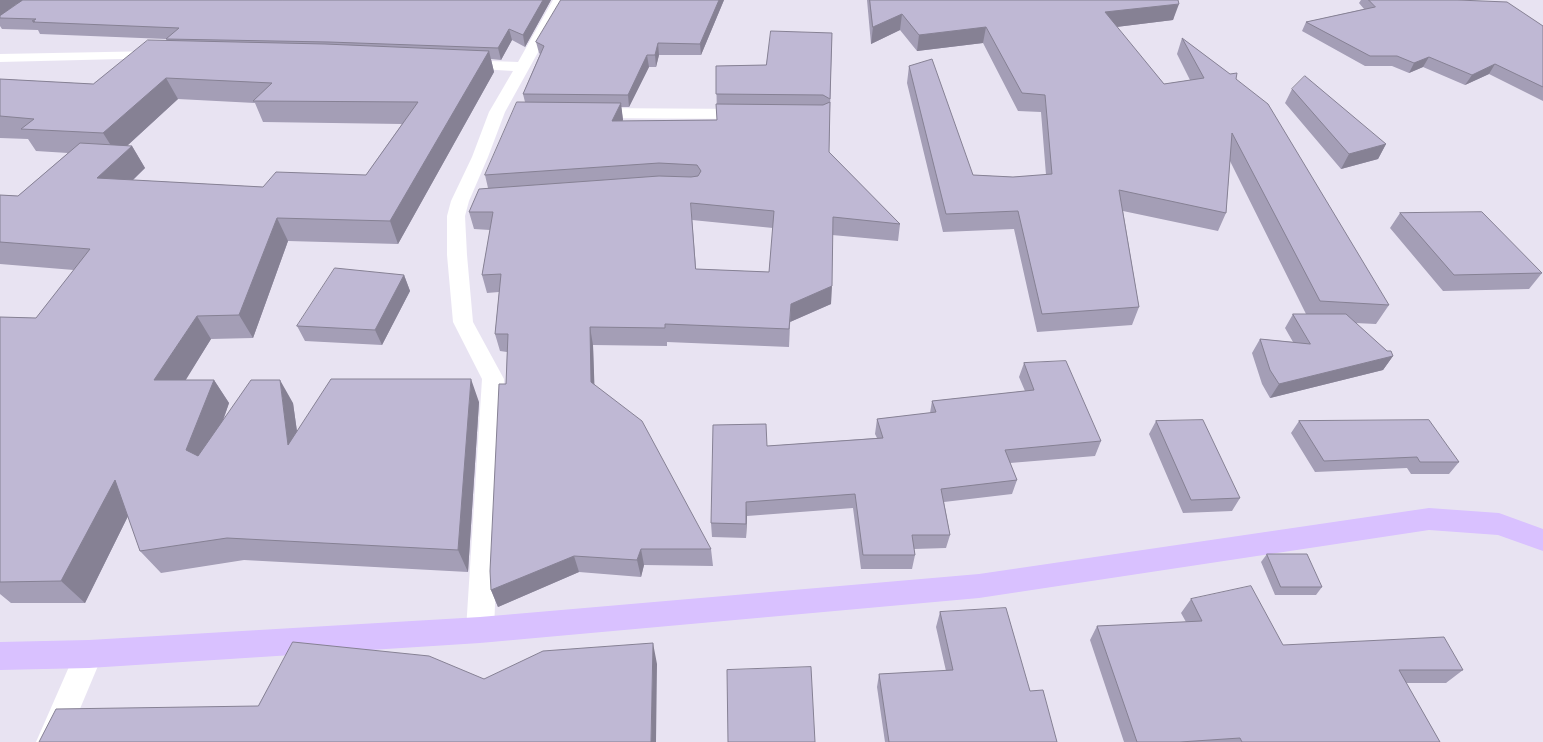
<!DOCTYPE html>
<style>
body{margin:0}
canvas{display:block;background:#e8e3f2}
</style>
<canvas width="1543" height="742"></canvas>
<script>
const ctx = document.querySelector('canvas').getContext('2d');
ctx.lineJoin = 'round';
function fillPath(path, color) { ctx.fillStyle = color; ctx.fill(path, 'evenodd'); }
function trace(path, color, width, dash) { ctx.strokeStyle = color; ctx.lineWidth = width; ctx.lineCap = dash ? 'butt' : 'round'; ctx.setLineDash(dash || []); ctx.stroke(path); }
fillPath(new Path2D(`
 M553 0H567L505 112 488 157 469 201 465 216 467 255 473 322 504 379 494 630 490 639 480 643 470 639 466 630 482 379 453 322 447 255V216L451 201 472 157 489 112 513 71 463 68 458 67 456 64 458 61 463 60 518 62Z
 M158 51 163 52 165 55 163 58 0 62V54Z
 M592 108 747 109 753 111 755 114 753 117 747 119 592 118 586 116 584 113 586 110Z
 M89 640 99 644 103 654 66 742H36L79 644Z`), '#fff');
fillPath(new Path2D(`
 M1429 508 1499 513 1543 529V551L1498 535 1429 530 979 598 480 643 89 668 0 670V642L89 640 480 617 979 574Z`), '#d9c1ff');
fillPath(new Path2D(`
 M0 0H551L525 47 512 40 501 60 491 59 494 72 398 244 288 241 253 338 211 339 185 380H214L229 403 223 421 293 403 297 431 479 402 468 572 244 560 161 573 140 551 128 516 85 603H11L0 594V317L36 318 74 270 0 264V195L18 196 68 153 36 151 28 139 0 138V79L93 84 167 40 166 39 40 34 38 30 2 29 0 26V16L20 2 18 3ZM178 99 255 103 263 122 402 124 366 175 263 187 133 180 145 168 132 146H127Z
 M561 0H724L701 55H659L656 67H649L629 107H621L623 120 622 121 717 120 716 66 766 65 832 33 829 152 900 224 898 241 832 235 831 304 790 322 789 347 667 342V346L593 345 594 384 711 549 713 566 644 565 641 577 579 572 498 607 491 590 506 384 507 352 500 351 495 334 499 292 487 293 482 275 490 230 474 229 469 212 488 188 485 175 525 102 523 94 540 54 539 53 536 42ZM692 220 773 228 769 272 696 269Z
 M867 0H1178L1173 20 1116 27 1164 84 1190 80 1177 54 1182 38 1236 79 1389 305 1376 324 1355 323 1393 356 1383 370 1270 398 1262 384 1252 353 1260 339 1293 342 1285 328 1293 314H1306L1230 161 1226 213 1218 231 1123 211 1139 307 1132 325 1037 332 1014 229 943 232 907 83 909 66 973 175 1013 177 1046 175 1041 112 1018 111 983 43 917 51 900 30 871 44Z
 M1361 0H1458L1543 26V101L1489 74 1465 85 1423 67 1409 73 1392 66H1365L1302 31 1306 22 1364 9 1359 3Z
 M1292 89 1386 144 1378 159 1341 169 1285 103Z
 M1400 213 1542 273 1529 289 1443 291 1390 228Z
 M404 275 410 291 382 345 305 341 297 326Z
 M1024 363 1101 441 1095 456 1010 463 1017 480 1012 494 944 502 950 535 946 548 914 549 915 555 912 569H861L853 508 747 516 746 538 712 537 711 523 767 446 877 438 875 434 877 419 930 413 932 401 1025 391 1019 377Z
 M1156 421 1240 498 1232 511 1183 513 1149 434Z
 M1299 421 1459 462 1449 474H1411L1407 468 1315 472 1291 433Z
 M1267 554 1322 587 1316 595H1275L1261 562Z
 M1191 599 1283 645 1463 670 1446 683H1406L1440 742H1124L1090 640 1097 626 1186 622 1181 613Z
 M940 612 1030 691 1057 742H885L877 687 879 674 946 671 936 627Z`), '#a49eb6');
fillPath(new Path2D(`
 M0 0H23L24 2 18 3 0 16Z
 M543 0H551L525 47 523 35Z
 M719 0H724L701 55 700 44Z
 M1179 4 1173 20 1100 29 1105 12Z
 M902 14 900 30 871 44 873 27Z
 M986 27 983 43 917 51 919 35Z
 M509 29 512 40 501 60 498 48Z
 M658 43 659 55 656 67 655 55Z
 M489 51 494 72 398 244 390 221Z
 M647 55 649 67 629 107 628 95Z
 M1429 57 1423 67 1409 73 1414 63Z
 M1495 64 1489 74 1465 85 1472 75Z
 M166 78 178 99 117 155 103 133Z
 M621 103 623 120 614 138 612 121Z
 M1386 144 1378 159 1341 169 1349 154Z
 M132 146 145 168 111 201 97 178Z
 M277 218 288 241 253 338 239 315Z
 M404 275 410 291 382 345 375 330Z
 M832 286 831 304 790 322 789 347 791 304Z
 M197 316 211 339 171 404 154 380Z
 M590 327 593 345 595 400 591 382Z
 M1393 356 1383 370 1270 398 1279 384Z
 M471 379 479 402 468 572 458 550Z
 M214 380 229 403 204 473 186 450Z
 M280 380 293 403 302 468 288 445Z
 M115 480 135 502 85 603 61 581Z
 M746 502 747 516 746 538Z
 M641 549 644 565 641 577 637 560Z
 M574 556 579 572 498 607 491 590Z
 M653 643 657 664 656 742H651Z`), '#868194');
const building = new Path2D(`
 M23 0H543L523 35 509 29 498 48 329 42 166 39 179 28 33 22 35 21H32L36 19 0 18V16Z
 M561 0H719L700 44 658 43 655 55H647L628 95 523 94 544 46 536 42Z
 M870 0H1178L1179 4 1105 12 1164 84 1204 78 1182 38 1230 74 1237 73 1236 79 1268 104 1389 305 1320 301 1232 133 1226 213 1119 190 1139 307 1042 314 1018 211 946 214 909 66 932 59 973 175 1013 177 1052 174 1045 95 1022 93 986 27 919 35 902 14 873 27Z
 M1369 0H1458L1507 2 1543 26V87L1495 64 1472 75 1429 57 1414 63 1397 56H1370L1306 22 1375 7Z
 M771 31 832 33 830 99 823 95 716 94V66L766 65Z
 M148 40 325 44 489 51 390 221 277 218 239 315 197 316 154 380H214L186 450 198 456 251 380H280L288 445 331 379H471L458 550 227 538 140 551 115 480 61 581 0 582V317L36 318 90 249 0 242V195L18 196 80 143 132 146 97 178 263 187 276 172 366 175 418 102 253 101 272 83 166 78 103 133 21 129 34 119 0 116V79L93 84Z
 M1305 76 1386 144 1349 154 1292 89Z
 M517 102 621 103 612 121 717 120 716 104 823 105 830 102 829 152 900 224 833 217 832 286 791 304 789 329 665 324V328L590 327 591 382 642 421 711 549H641L637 560 574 556 491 590 490 571 499 384H506L508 334H495L501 274 482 275 493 212H469L479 189 659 176 691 177 698 176 701 171 697 165 659 163 485 175ZM691 203 774 211 769 272 696 269Z
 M1482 212 1542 273 1454 275 1400 213Z
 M335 268 404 275 375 330 297 326Z
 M1293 314H1346L1387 351H1391L1393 356 1279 384 1270 370 1260 339 1310 344Z
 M1066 361 1101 441 1005 450 1017 480 941 489 950 535H912L915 555H863L855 494 746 502V524L711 523 713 425 766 424 767 446 883 438 877 419 936 412 932 401 1034 390 1024 363Z
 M1203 420 1240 498 1191 500 1156 421Z
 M1429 420 1459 462H1420L1417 457 1324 461 1299 421Z
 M1267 554H1307L1322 587H1281Z
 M1251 586 1283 645 1444 637 1463 670H1399L1440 742H1242L1240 738 1180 742H1137L1097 626 1202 621 1191 599Z
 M1006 608 1030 691 1043 690 1057 742H889L879 674 953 670 940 612Z
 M293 642 429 656 484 679 543 651 653 643 651 742H39L56 709 258 706Z
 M811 667 815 742H728L727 670Z`);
fillPath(building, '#bfb8d4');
trace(building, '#868194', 1);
</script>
